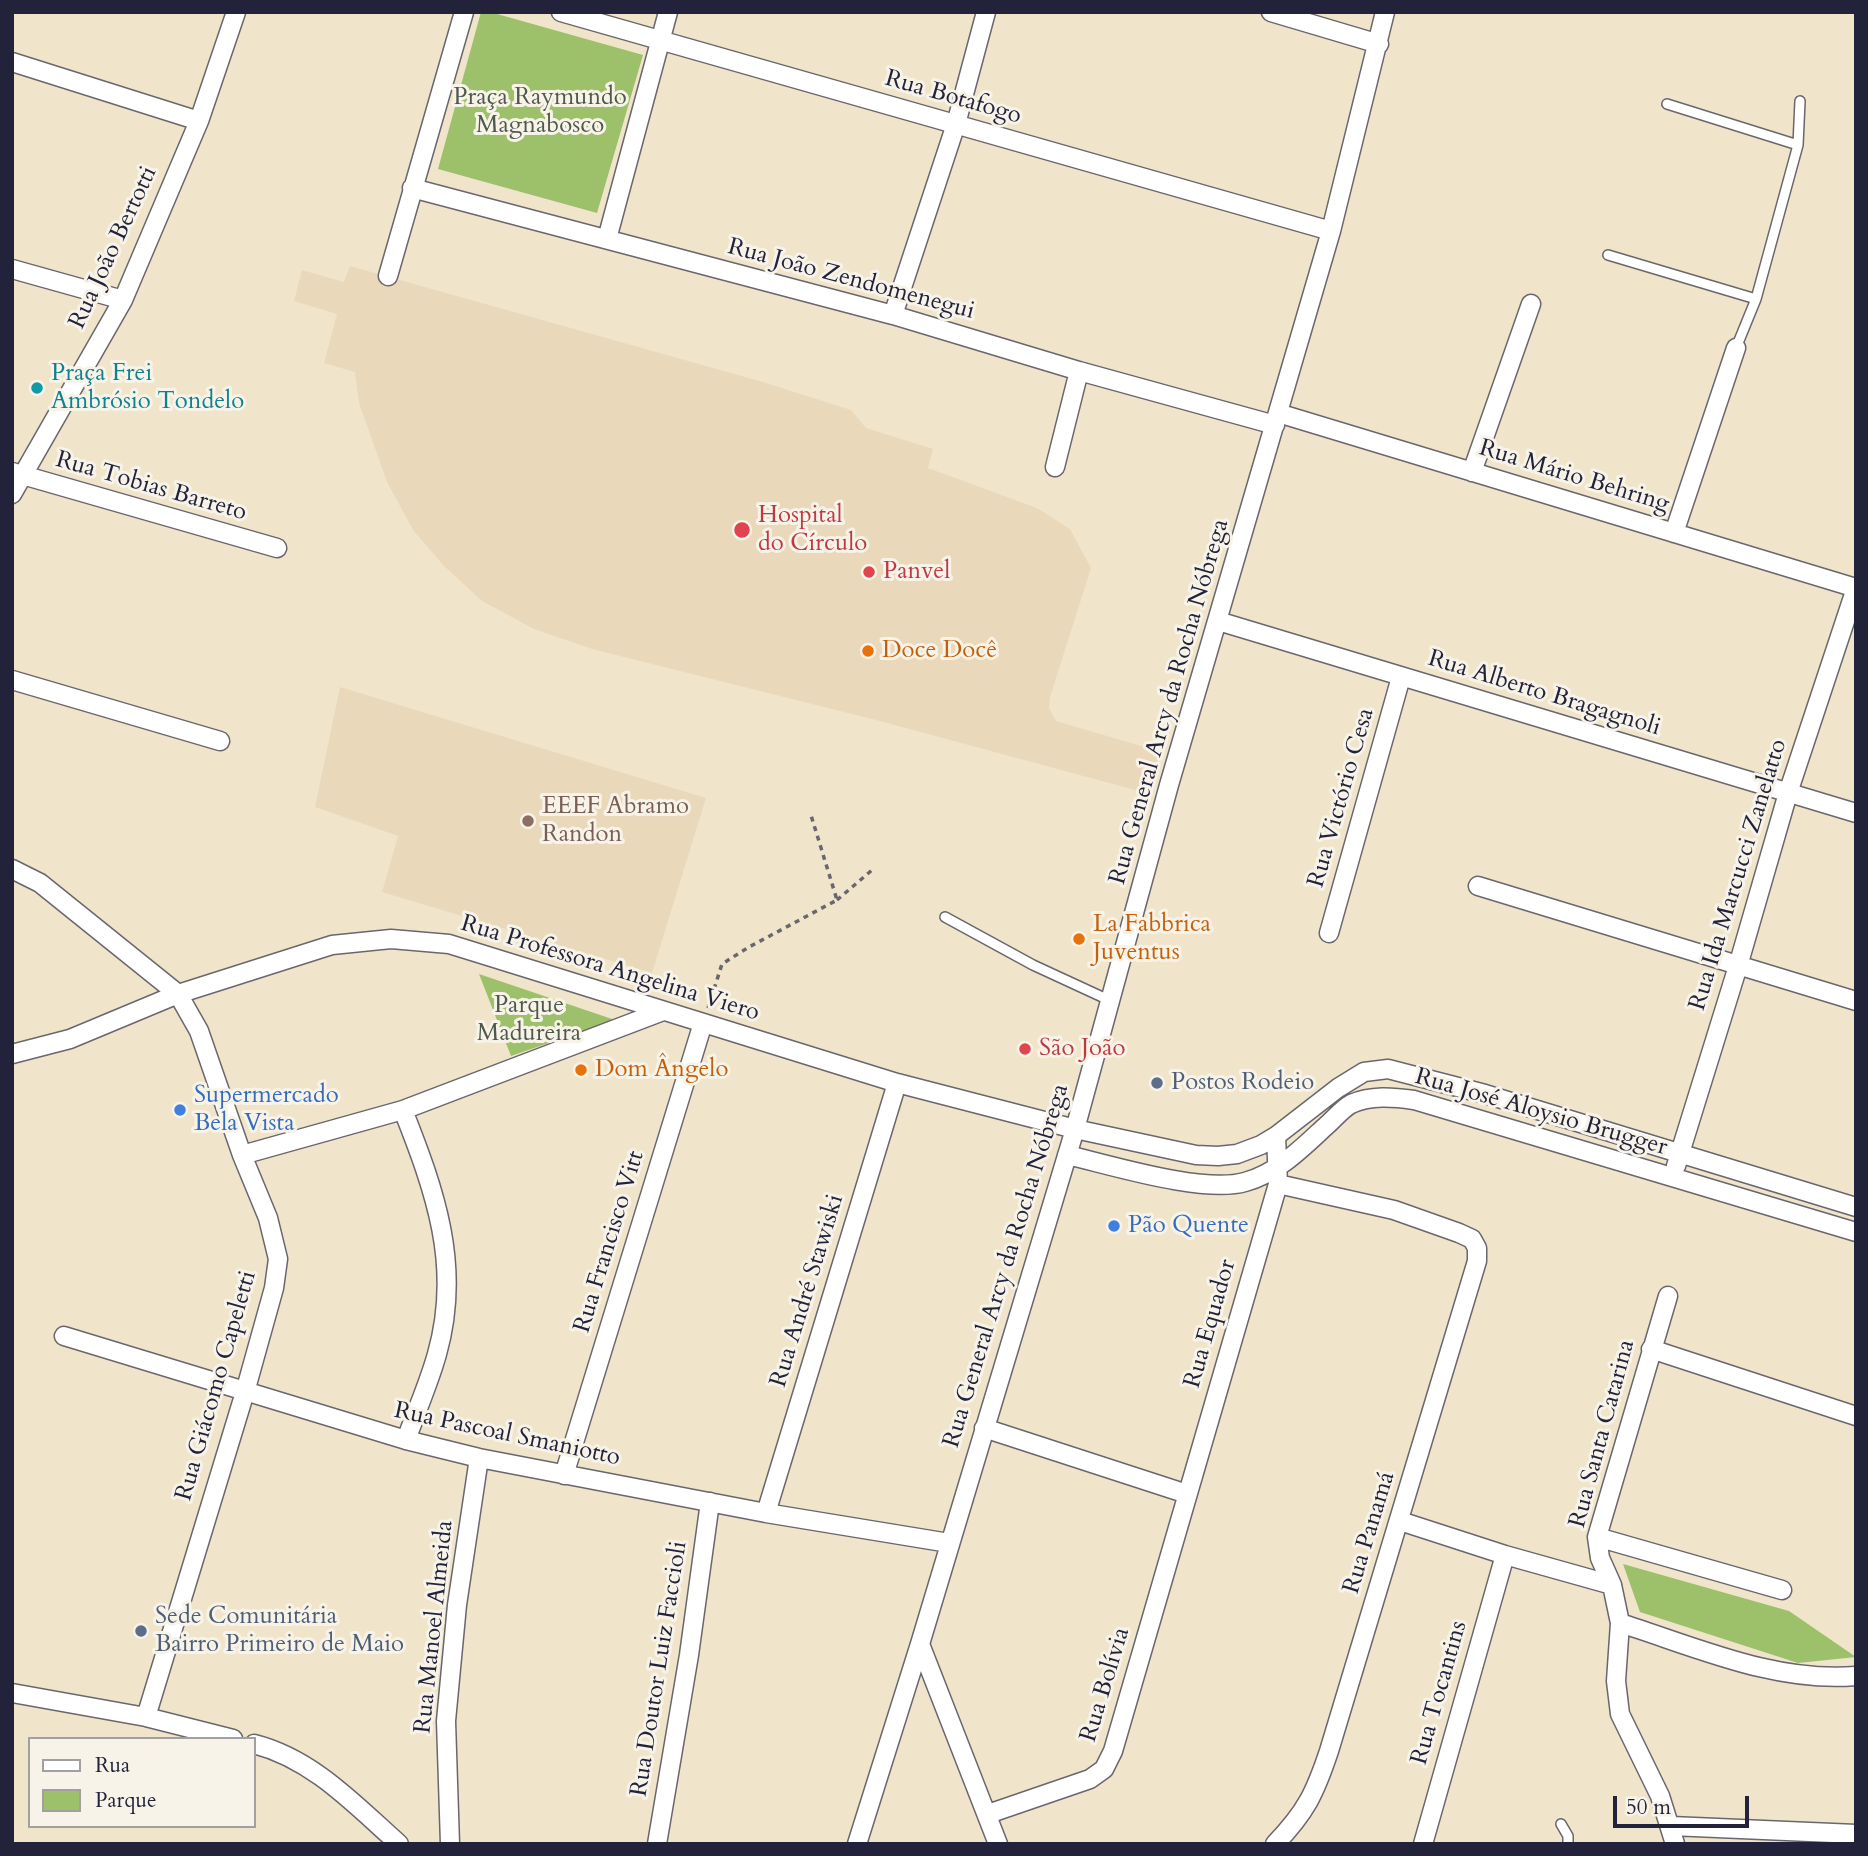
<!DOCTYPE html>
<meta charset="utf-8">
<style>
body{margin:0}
#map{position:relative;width:1868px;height:1856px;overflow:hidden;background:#f0e5cb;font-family:Cardo,serif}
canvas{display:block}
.frame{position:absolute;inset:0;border:14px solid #22223b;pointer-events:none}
.legend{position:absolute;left:28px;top:1737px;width:228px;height:91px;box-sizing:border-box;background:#f7f3e8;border:2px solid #a29fa3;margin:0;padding:9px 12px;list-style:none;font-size:21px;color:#22223b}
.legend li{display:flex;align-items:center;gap:14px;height:35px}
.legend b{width:35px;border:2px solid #a29fa3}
.scale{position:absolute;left:1613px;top:1796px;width:136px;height:32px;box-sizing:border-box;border:4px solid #22223b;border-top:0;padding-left:9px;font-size:21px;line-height:24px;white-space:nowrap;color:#22223b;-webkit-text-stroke:5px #f7f3e8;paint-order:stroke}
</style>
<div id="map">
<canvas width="1868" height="1856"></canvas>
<div class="frame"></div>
<ul class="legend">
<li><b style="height:9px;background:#fff"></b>Rua</li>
<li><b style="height:19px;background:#9dc06a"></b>Parque</li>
</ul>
<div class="scale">50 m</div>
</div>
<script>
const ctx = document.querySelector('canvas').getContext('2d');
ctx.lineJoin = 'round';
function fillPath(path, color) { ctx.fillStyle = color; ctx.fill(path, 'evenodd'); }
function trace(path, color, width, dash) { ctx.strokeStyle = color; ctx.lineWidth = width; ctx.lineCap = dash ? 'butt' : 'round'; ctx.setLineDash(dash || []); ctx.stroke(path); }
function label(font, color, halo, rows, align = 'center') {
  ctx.font = font + ' Cardo,serif'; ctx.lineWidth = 6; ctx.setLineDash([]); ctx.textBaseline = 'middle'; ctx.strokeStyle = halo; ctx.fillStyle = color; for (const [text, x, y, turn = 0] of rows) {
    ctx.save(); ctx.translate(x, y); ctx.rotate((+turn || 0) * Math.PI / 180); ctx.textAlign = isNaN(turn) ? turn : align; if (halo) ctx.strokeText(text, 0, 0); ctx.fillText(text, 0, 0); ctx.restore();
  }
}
fillPath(new Path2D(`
 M350 266 763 382 851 410 866 428 933 449 928 468 1037 508 1070 529 1091 568 1050 697 1049 708 1056 721 1162 752 1150 794 876 720 592 649 534 629 482 601 443 565 413 530 387 482 359 403 355 372 324 363 337 314 294 301 302 270 344 282Z
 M340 687 706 798 652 973 382 892 398 836 315 807Z`), '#ead8ba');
fillPath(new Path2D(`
 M481 12H490L643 55 597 213 438 169Z
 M479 974 615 1020 511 1056Z
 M1623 1564 1789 1611 1856 1657 1798 1663 1640 1612Z`), '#9dc06a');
const lane = new Path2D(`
 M1667 104 1798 145
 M1608 255 1756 299
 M1736 348 1756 299 1798 145 1800 101
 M945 917 1033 965 1111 1001
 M1561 1824 1568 1836V1844`);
const street = new Path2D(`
 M561 12 1331 231
 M1271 12 1379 44
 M12 62 199 121
 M412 188 893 315 1079 371 1275 425
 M607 239 668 12
 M12 269 123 300
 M388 276 464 12
 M893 315 956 124 986 12
 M1278 413 1856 588
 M1055 467 1079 371
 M12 472 277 548
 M1472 472 1531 304
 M12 494 123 300 199 121 236 12
 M1674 533 1736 348
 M1218 621 1856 813
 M12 680 220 741
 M12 869 40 883 178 994 199 1031 242 1155 268 1218 278 1259 274 1288 245 1392 146 1717
 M1478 886 1856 1001
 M1329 933 1401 677
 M12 1054 70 1039 178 994 332 945 391 939 449 944 897 1083 1075 1129 1196 1155 1218 1156 1237 1154 1261 1145 1276 1136 1338 1088 1364 1072 1388 1069 1485 1094 1856 1207
 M403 1110C435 1191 462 1266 437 1354 429 1383 416 1412 406 1440
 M242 1155 403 1110 663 1011
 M1067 1155C1111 1165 1203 1194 1245 1182 1278 1173 1302 1148 1327 1125 1334 1119 1342 1109 1351 1104 1371 1095 1393 1097 1414 1100L1856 1232
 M1676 1166 1738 966 1788 793 1856 588
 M1668 1296 1597 1537 1600 1558 1612 1585 1620 1623 1616 1681 1620 1714 1660 1796 1675 1844
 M64 1336 406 1440 479 1458 766 1513 949 1543
 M1651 1349 1856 1416
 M984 1428 1187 1494
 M564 1475 703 1023
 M766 1513 897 1083
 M1400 1521 1505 1555 1612 1585
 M1597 1537 1782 1590
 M1620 1623C1696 1647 1775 1683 1856 1676
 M920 1644 998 1844
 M12 1693 146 1717 233 1739
 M254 1744C313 1759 355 1805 399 1844
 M988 1814 1090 1779 1104 1769 1113 1751 1278 1184 1276 1136
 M1671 1826 1856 1834
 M450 1844 446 1721 457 1605 479 1458
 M657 1844 689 1655 710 1502
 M857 1844 920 1644 1075 1129 1169 785 1331 231 1385 12
 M1275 1844C1306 1812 1315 1793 1329 1751L1477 1261V1248L1472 1239 1459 1233 1394 1210 1278 1184
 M1423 1844 1505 1555`);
trace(lane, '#6a666d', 12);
trace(street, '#6a666d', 21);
trace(new Path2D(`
 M837 900 872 870
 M708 1008 722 964 749 947 837 900 810 812`), '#6a666d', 3.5, [5, 5]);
trace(lane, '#fff', 9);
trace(street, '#fff', 18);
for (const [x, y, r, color] of [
 [37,388,7,"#0f9aa8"],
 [742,530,9,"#e0444e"],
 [869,572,7,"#e0444e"],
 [868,651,7,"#e8710a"],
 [528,821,7,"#8d6e63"],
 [1079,939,7,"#e8710a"],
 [1025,1049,7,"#e0444e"],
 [581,1070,7,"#e8710a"],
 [1157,1083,7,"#5c6f8a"],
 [180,1110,7,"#3f7fe0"],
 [1114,1226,7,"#3f7fe0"],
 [141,1631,7,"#5c6f8a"]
]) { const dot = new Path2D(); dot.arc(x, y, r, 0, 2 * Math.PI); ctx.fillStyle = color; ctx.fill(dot); trace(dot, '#f7f3e8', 2.5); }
label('24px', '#4d594b', '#f7f3e8', [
 ["Praça Raymundo",540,98],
 ["Magnabosco",540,126],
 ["Parque",529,1006],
 ["Madureira",529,1034]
]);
label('24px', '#22223b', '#f7f3e8', [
 ["Rua Botafogo",953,98,16],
 ["Rua João Bertotti",114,248,-65],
 ["Rua João Zendomenegui",851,280,15],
 ["Rua Mário Behring",1574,477,17],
 ["Rua Tobias Barreto",151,487,16],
 ["Rua Alberto Bragagnoli",1544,694,17],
 ["Rua General Arcy da Rocha Nóbrega",1170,702,-74],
 ["Rua Victório Cesa",1342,798,-74],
 ["Rua Ida Marcucci Zanelatto",1739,875,-73],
 ["Rua Professora Angelina Viero",610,969,17],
 ["Rua José Aloysio Brugger",1541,1113,16],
 ["Rua Francisco Vitt",610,1242,-73],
 ["Rua General Arcy da Rocha Nóbrega",1007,1266,-73],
 ["Rua André Stawiski",808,1291,-73],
 ["Rua Equador",1211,1324,-74],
 ["Rua Giácomo Capeletti",217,1386,-74],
 ["Rua Santa Catarina",1603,1434,-75],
 ["Rua Pascoal Smaniotto",507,1435,12],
 ["Rua Panamá",1370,1533,-73],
 ["Rua Manoel Almeida",435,1627,-84],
 ["Rua Doutor Luiz Faccioli",660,1669,-81],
 ["Rua Bolívia",1106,1685,-73],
 ["Rua Tocantins",1440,1693,-74]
]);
label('24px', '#0d838f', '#f7f3e8', [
 ["Praça Frei",51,374],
 ["Ambrósio Tondelo",51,402]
], 'left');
label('24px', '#be3a42', '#f7f3e8', [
 ["Hospital",758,516],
 ["do Círculo",758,544],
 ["Panvel",883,572],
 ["São João",1039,1049]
], 'left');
label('24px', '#c56008', '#f7f3e8', [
 ["Doce Docê",882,651],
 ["La Fabbrica",1093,925],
 ["Juventus",1093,953],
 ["Dom Ângelo",595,1070]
], 'left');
label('24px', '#785e54', '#f7f3e8', [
 ["EEEF Abramo",542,807],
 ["Randon",542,835]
], 'left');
label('24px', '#4e5e75', '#f7f3e8', [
 ["Postos Rodeio",1171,1083],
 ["Sede Comunitária",155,1617],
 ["Bairro Primeiro de Maio",155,1645]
], 'left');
label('24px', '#366cbe', '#f7f3e8', [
 ["Supermercado",194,1096],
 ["Bela Vista",194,1124],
 ["Pão Quente",1128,1226]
], 'left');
</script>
